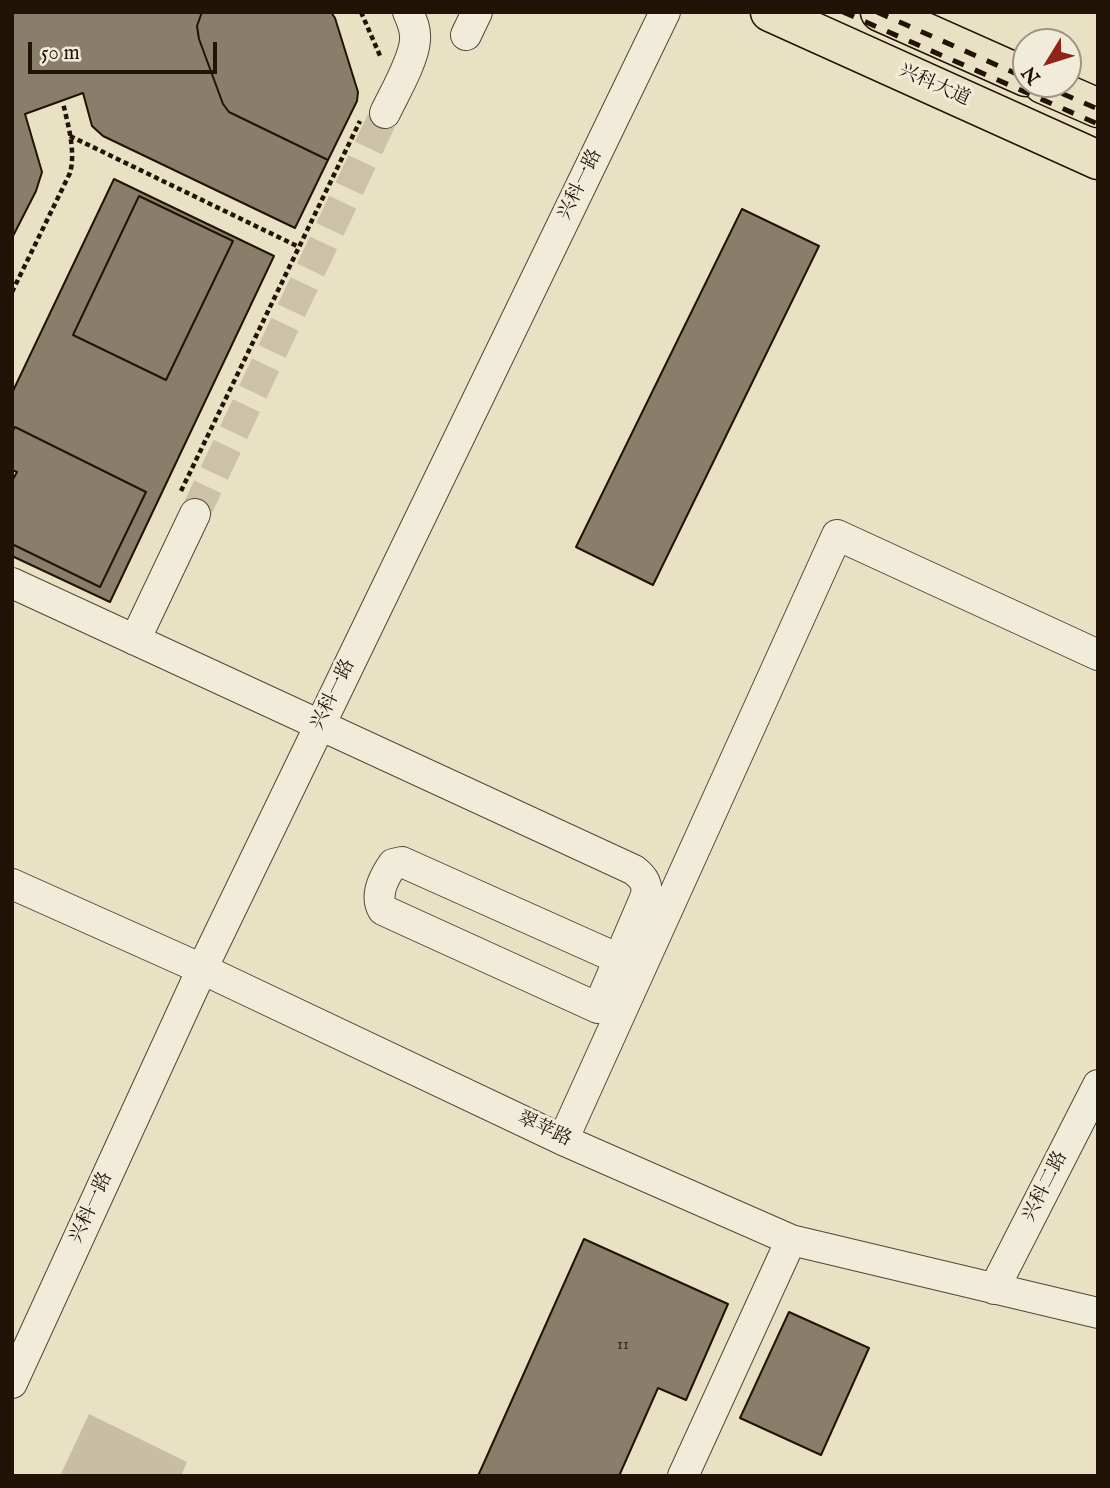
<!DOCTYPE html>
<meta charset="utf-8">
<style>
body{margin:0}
#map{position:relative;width:1110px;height:1488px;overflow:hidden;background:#e9e1c4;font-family:"IM FELL English",serif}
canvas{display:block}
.frame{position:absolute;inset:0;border:14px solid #211306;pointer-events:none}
.north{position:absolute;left:1012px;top:28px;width:70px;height:70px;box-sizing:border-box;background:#f1ecd9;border:2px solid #9e9585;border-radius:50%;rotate:232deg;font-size:19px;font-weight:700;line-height:28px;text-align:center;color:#211306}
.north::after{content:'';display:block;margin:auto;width:24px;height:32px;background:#8f2418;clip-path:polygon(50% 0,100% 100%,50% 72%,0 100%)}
.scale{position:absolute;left:28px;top:42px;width:189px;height:32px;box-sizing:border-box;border:4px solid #211306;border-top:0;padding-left:9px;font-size:21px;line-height:24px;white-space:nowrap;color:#211306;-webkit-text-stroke:5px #f1ecd9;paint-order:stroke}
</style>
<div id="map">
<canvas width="1110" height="1488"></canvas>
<div class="frame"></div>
<div class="north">N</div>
<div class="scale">50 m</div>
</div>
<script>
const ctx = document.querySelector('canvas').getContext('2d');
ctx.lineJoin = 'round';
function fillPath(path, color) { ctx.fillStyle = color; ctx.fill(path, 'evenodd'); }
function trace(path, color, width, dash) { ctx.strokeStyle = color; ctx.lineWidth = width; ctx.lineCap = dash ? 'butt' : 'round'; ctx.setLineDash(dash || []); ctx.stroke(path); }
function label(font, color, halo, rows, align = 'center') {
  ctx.font = font + ' "IM FELL English","Noto Serif SC",serif'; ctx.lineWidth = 6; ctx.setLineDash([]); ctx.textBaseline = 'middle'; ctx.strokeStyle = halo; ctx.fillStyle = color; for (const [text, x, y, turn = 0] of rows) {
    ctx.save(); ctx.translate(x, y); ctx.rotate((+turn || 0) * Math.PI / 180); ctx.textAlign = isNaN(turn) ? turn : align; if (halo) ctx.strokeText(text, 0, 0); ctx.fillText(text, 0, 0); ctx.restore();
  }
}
fillPath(new Path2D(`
 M89 1414 187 1462 181 1476H60Z`), '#c7bea4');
const building = new Path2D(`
 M12 12H202L197 26 199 39 223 104 229 112 328 160 295 228 103 136 92 126 83 93 25 114 42 172 36 191 12 238Z
 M202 12H331L335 18 358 92 357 101 328 160 229 112 223 104 199 39 197 26Z
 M114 179 274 256 110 602 12 556V544L100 587 146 492 15 427 12 432V393ZM139 196 233 241 166 380 73 335Z
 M139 196 233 241 166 380 73 335Z
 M742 209 819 246 653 585 576 547Z
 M15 427 146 492 100 587 12 544V481L17 472 12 470V432Z
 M584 1239 728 1304 686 1400 658 1388 619 1476H478Z
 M789 1312 869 1348 821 1455 740 1418Z`);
fillPath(building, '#897e69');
trace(building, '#211306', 2);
trace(new Path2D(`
 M195 514 385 113`), '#cbc2a8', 30, [30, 15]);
const minor = new Path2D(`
 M466 35 477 12
 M385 113C394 94 414 60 415 40 416 29 412 21 408 12
 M12 583 634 870C644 878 649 885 645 898L598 1008 383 910C374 895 384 877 393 864L402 862 619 959
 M135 640 195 514
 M12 884 202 969 563 1140 791 1240 1098 1313
 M563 1140 837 535 1098 655
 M994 1289 1098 1085
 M12 1383 202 969 665 12
 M683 1476 791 1240`);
const major = new Path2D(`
 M770 12 1098 160
 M880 12 1026 77
 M1043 84 1098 108`);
trace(minor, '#534636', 32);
trace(major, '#211306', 41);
trace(new Path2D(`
 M361 12 381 58
 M70 136 299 247
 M12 292 70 173C76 151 68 125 63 103
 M181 491 360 121`), '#211306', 4.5, [5, 3.5]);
trace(minor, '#f1ecd9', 30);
trace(major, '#e9e1c4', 38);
trace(new Path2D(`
 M843 12 1098 124
 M877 12 1026 78
 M1040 84 1098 109`), '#211306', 5, [12, 12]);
label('16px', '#3b2e1f', null, [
 ["11",623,1346]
]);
label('19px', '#211306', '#f1ecd9', [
 ["兴科大道",934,86,24],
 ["兴科一路",581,185,-64],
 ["兴科一路",334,695,-64],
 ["翠苹路",544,1130,25],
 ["兴科二路",1046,1187,-63],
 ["兴科一路",92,1208,-65]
]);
</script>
